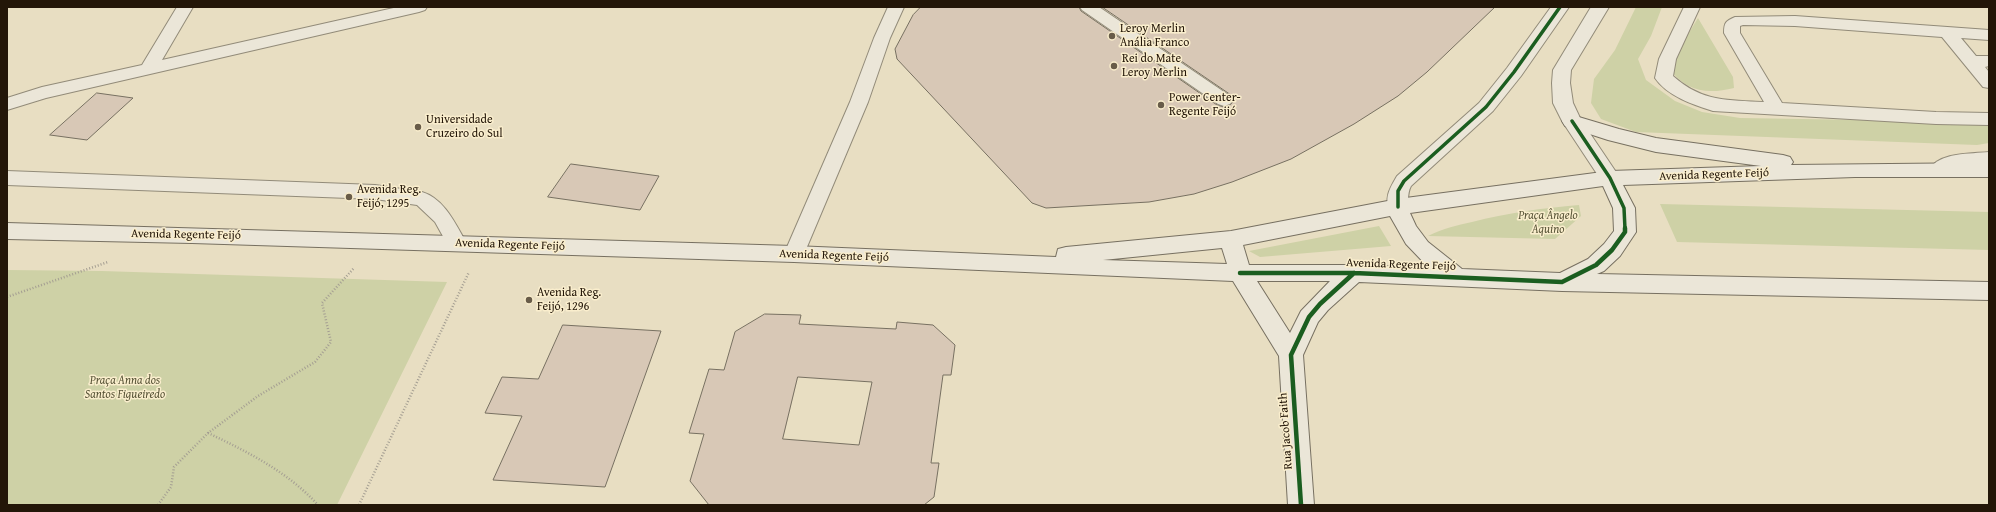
<!DOCTYPE html>
<meta charset="utf-8">
<style>
body{margin:0}
#map{position:relative;width:1996px;height:512px;overflow:hidden;background:#e8dec2;font-family:"Gentium Book Plus",serif}
canvas{display:block}
.frame{position:absolute;inset:0;border:8px solid #231608;pointer-events:none}
</style>
<div id="map">
<canvas width="1996" height="512"></canvas>
<div class="frame"></div>
</div>
<script>
const ctx = document.querySelector('canvas').getContext('2d');
ctx.lineJoin = 'round';
function fillPath(path, color) { ctx.fillStyle = color; ctx.fill(path, 'evenodd'); }
function trace(path, color, width, dash) { ctx.strokeStyle = color; ctx.lineWidth = width; ctx.lineCap = dash ? 'butt' : 'round'; ctx.setLineDash(dash || []); ctx.stroke(path); }
function label(font, color, halo, rows, align = 'center') {
  ctx.font = font + ' "Gentium Book Plus",serif'; ctx.lineWidth = 3; ctx.setLineDash([]); ctx.textBaseline = 'middle'; ctx.strokeStyle = halo; ctx.fillStyle = color; for (const [text, x, y, turn = 0] of rows) {
    ctx.save(); ctx.translate(x, y); ctx.rotate((+turn || 0) * Math.PI / 180); ctx.textAlign = isNaN(turn) ? turn : align; if (halo) ctx.strokeText(text, 0, 0); ctx.fillText(text, 0, 0); ctx.restore();
  }
}
fillPath(new Path2D(`
 M1636 7H1662L1651 36 1638 59 1646 80 1675 101 1702 112 1740 118 1989 122V143L1977 145 1636 132 1601 119 1591 103 1594 79 1615 50Z
 M1698 18 1733 77 1734 88C1706 95 1685 91 1668 67Z
 M1660 204 1989 212V250L1677 242Z
 M1579 205 1581 216 1555 239 1428 236C1442 229 1457 225 1472 222 1507 213 1543 208 1579 205Z
 M1379 226 1391 246 1260 257 1249 251Z
 M7 270 102 271 447 282 337 505H7Z`), '#ced1a6');
const building = new Path2D(`
 M921 7H1079L1081 11 1217 105 1224 107 1230 105 1234 101 1231 95 1102 7H1495L1427 72 1398 96 1354 124 1291 159 1232 182 1194 194 1149 202 1046 208 1032 203 897 59 895 49 913 15Z
 M97 93 133 98 87 140 50 135Z
 M571 164 659 176 640 210 548 197Z
 M765 314 801 315 799 324 896 329 897 322 933 325 955 345 951 375H943L931 463H939L934 497 924 505H709L690 481 704 434 689 433 709 369 724 370 735 332ZM798 377 872 382 859 445 783 439Z
 M563 325 661 331 605 487 493 480 522 416 485 413 502 377 538 379Z`);
fillPath(building, '#d8c8b6');
trace(building, '#777061', 1);
const service = new Path2D(`
 M177 7H193L162 60 398 7H427L425 10 419 12 46 98 7 110V98L42 87 142 65Z
 M888 7H904L890 38 868 102 804 254 801 259 794 261 787 259 784 254 850 102 874 38Z
 M1080 7H1099L1230 96 1233 100 1230 104 1224 106 1218 104 1082 10Z
 M1684 7H1700L1676 59 1673 76C1702 102 1728 100 1764 102L1724 33C1724 22 1726 21 1735 17L1795 16 1989 30V40L1961 38 1976 56H1989V66L1985 67 1989 72V88L1983 87 1942 37 1795 26 1743 25 1740 26V33L1782 103 1936 112 1989 113V125L1936 124 1713 111C1694 105 1667 96 1655 78L1659 59Z
 M1989 152V164L1958 168 1938 176 1931 175 1929 170C1939 152 1971 154 1989 152Z
 M7 171 375 185 422 192C445 199 456 225 467 244L464 249 457 251 450 249 435 222 417 205 375 199 7 185Z`);
const tertiary = new Path2D(`
 M1551 7H1569L1521 76 1493 111 1411 186C1406 195 1410 204 1405 212L1398 215 1391 212C1383 199 1390 188 1397 176L1479 103 1507 68Z
 M1591 7H1609L1571 70 1570 83 1573 103 1581 120 1620 178 1617 183 1610 185 1603 183 1562 121 1553 103 1552 83 1553 70Z`);
const secondary = new Path2D(`
 M1572 115 1619 129 1656 138 1783 155 1790 157 1793 162 1791 165 1989 163V177H1855L1623 185 1635 208 1636 232 1620 256 1604 271 1597 274 1989 282V300L1562 291 1359 282 1328 310 1318 322 1303 355 1314 505H1288L1279 356 1233 281 794 262 192 243 7 239V223L794 246 1056 257 1058 249 1066 247 1231 231 1398 199 1610 171 1761 166 1656 152 1608 140 1565 126 1562 121 1565 116ZM1603 186 1613 208 1614 231 1604 244 1588 259 1560 273 1462 269 1428 242 1416 226 1410 213ZM1390 216 1406 244 1429 268 1354 265H1249L1243 245ZM1222 248 1227 264 1103 260ZM1257 281H1330L1301 311 1290 333Z`);
trace(service, '#928b79', 2);
trace(tertiary, '#928b79', 2);
trace(secondary, '#777061', 2);
trace(new Path2D(`
 M7 297 108 262
 M208 433C248 452 288 472 318 505
 M158 505 171 487 174 467 208 433 258 396 315 362 331 342 322 303 354 268
 M359 505 469 272`), '#a49e92', 2.5, [1, 2]);
fillPath(service, '#ebe6d8');
fillPath(tertiary, '#ebe6d8');
fillPath(secondary, '#ebe6d8');
trace(new Path2D(`
 M1572 121 1610 178 1624 208 1625 229
 M1398 207V191L1404 181 1486 107 1514 72 1560 7`), '#1b5e20', 3.5);
trace(new Path2D(`
 M1240 273H1354L1562 282 1596 265 1612 250 1625 232V228
 M1301 505 1291 355 1309 317 1320 304 1354 273`), '#1b5e20', 4.5);
for (const [x, y, r, color] of [
 [1112,36,4,"#685c49"],
 [1114,66,4,"#685c49"],
 [1161,105,4,"#685c49"],
 [418,127,4,"#685c49"],
 [349,197,4,"#685c49"],
 [529,300,4,"#685c49"]
]) { const dot = new Path2D(); dot.arc(x, y, r, 0, 2 * Math.PI); ctx.fillStyle = color; ctx.fill(dot); trace(dot, '#faeecd', 1.5); }
label('12px', '#231608', '#faeecd', [
 ["Leroy Merlin",1120,29],
 ["Anália Franco",1120,43],
 ["Rei do Mate",1122,59],
 ["Leroy Merlin",1122,73],
 ["Power Center-",1169,98],
 ["Regente Feijó",1169,112],
 ["Universidade",426,120],
 ["Cruzeiro do Sul",426,134],
 ["Avenida Reg.",357,190],
 ["Feijó, 1295",357,204],
 ["Avenida Reg.",537,293],
 ["Feijó, 1296",537,307]
], 'left');
label('12px', '#231608', '#faeecd', [
 ["Avenida Regente Feijó",1714,175,-2],
 ["Avenida Regente Feijó",186,235,1],
 ["Avenida Regente Feijó",510,245,2],
 ["Avenida Regente Feijó",834,256,2],
 ["Avenida Regente Feijó",1401,265,2],
 ["Rua Jacob Faith",1286,431,-94]
]);
label('italic 12px', '#585437', '#faeecd', [
 ["Praça Ângelo",1548,216],
 ["Aquino",1548,230],
 ["Praça Anna dos",125,381],
 ["Santos Figueiredo",125,395]
]);
</script>
